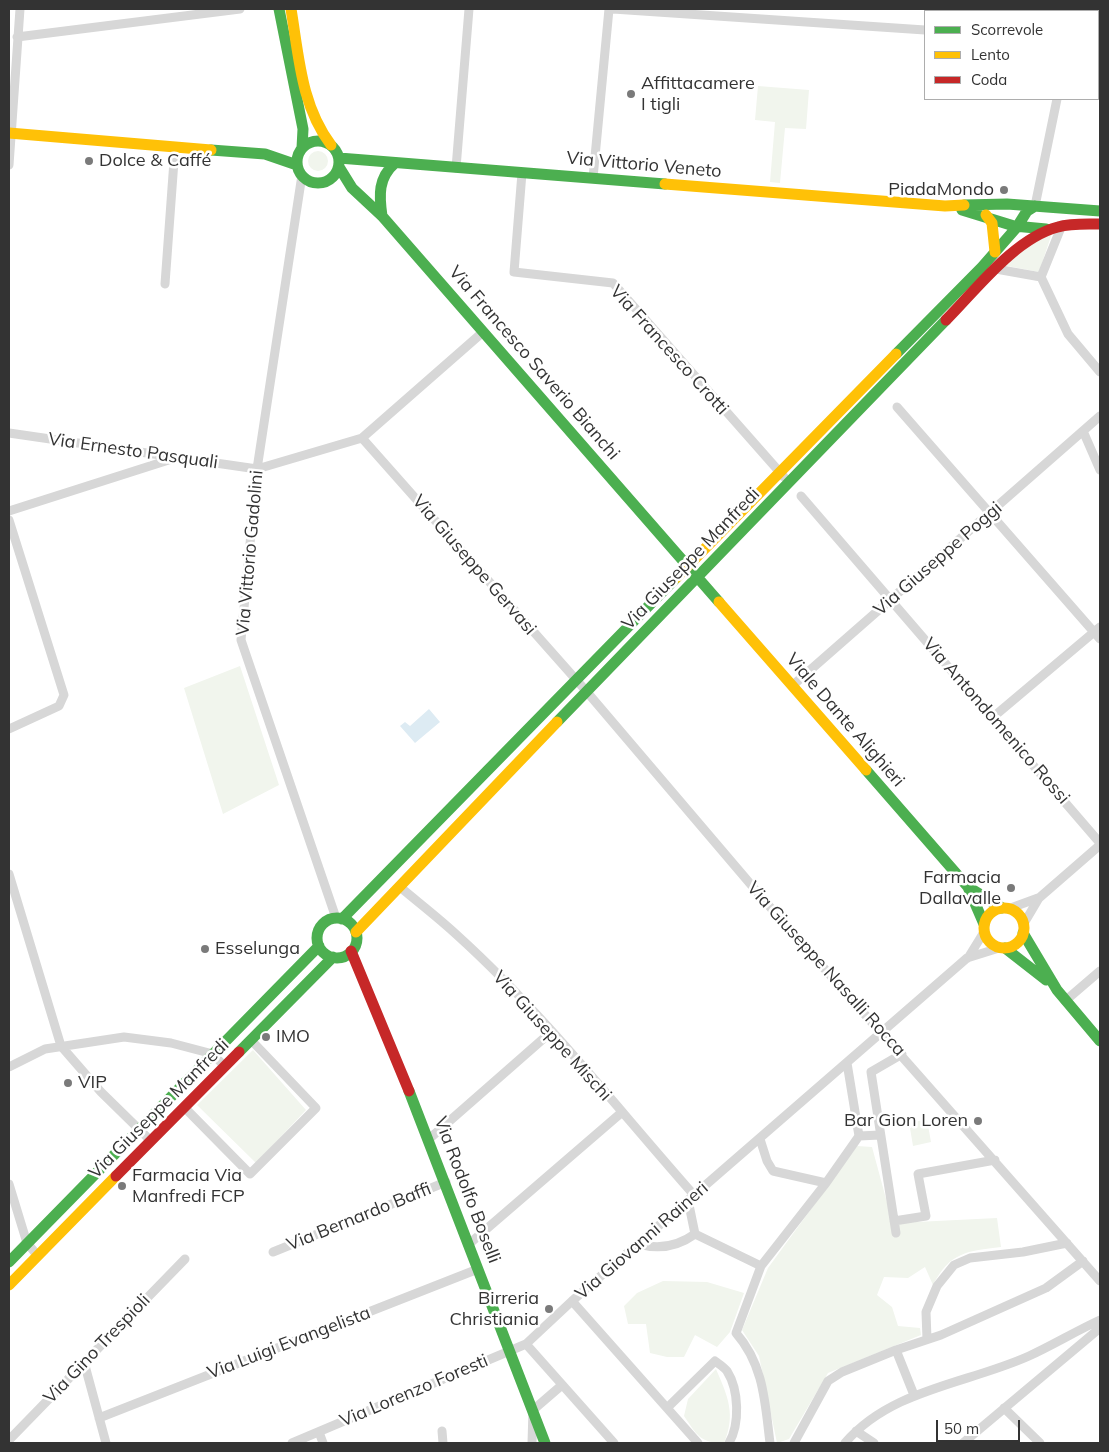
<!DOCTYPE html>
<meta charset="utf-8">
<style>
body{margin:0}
#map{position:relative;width:1109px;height:1452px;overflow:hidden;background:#fff;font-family:Mulish,sans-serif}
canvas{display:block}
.frame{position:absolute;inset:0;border:10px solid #333;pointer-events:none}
.legend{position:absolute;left:924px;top:10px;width:175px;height:90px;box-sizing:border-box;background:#fff;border:1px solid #adadad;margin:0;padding:6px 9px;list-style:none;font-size:15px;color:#333}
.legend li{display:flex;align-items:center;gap:10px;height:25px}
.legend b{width:25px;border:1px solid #adadad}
.scale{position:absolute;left:936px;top:1420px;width:84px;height:22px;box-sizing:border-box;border:2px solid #333;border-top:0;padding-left:6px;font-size:15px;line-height:18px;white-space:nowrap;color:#333;-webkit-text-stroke:4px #fff;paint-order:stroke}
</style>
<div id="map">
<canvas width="1109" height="1452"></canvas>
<div class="frame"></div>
<ul class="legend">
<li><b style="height:6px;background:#4caf50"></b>Scorrevole</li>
<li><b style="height:6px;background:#ffc107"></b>Lento</li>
<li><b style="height:6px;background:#c62828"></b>Coda</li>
</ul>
<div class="scale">50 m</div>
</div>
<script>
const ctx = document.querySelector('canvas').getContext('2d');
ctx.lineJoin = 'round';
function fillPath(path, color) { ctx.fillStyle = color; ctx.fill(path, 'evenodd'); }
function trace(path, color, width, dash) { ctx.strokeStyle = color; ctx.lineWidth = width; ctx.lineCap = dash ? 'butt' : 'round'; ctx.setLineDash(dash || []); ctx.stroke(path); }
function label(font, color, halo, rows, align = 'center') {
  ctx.font = font + ' Mulish,sans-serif'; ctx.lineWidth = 5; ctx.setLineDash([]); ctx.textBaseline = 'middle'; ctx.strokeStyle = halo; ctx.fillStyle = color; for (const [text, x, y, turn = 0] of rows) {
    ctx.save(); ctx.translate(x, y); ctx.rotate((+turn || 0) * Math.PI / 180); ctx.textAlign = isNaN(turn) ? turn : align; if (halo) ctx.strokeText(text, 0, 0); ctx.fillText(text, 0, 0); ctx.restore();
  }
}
fillPath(new Path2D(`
 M758 86 809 90 806 129 785 128 780 183 770 182 775 122 755 120Z
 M308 161a10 10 0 1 1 20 0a10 10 0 1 1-20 0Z
 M1053 230 1039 272 1002 265Z
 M240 666 279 785 223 814 184 688Z
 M253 1050 306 1110 256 1163 197 1105Z
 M927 1120 931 1142 913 1146 909 1122Z
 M857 1146 872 1147 895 1232 896 1223 997 1218 1001 1247C967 1251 950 1252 933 1285L925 1267 908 1278 884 1277 877 1295 892 1307 898 1326 920 1328 921 1335 828 1373 789 1439 777 1443 759 1356 742 1330 768 1268Z
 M663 1281 707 1282 744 1293 730 1332 717 1347 695 1335 684 1357H667L650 1353 646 1324H628L624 1306 637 1293Z
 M716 1369C728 1397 736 1414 724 1443 700 1443 697 1435 684 1416L688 1399Z`), '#f1f5ed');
fillPath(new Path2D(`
 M429 709 440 722 415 743 400 726 405 722 410 726Z`), '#ddebf3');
trace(new Path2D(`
 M613 9 925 30
 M1074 11 1075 9
 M17 37 240 9
 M1098 41 1100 42
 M9 165 20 9
 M456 168 469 9
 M522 173 514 272 613 283 784 477
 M302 175 257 469 241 640 336 918
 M593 178 609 9
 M1035 206 1057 99
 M996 269 1041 277
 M1041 277 1068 334 1100 372
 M1041 277 1062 225
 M165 284 175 147
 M897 407 1100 639
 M1083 431 1100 470
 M9 433 257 469 362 438 483 332
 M362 438 587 692 770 907 1100 1281
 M801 496 1100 843
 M9 511 175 458
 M9 520 64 695 59 706 9 729
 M792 686 1100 416
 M992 718 1100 627
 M9 874 61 1046 101 1092 151 1141
 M400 887C419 903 440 919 458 936 544 1014 617 1108 694 1195
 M1008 909 1038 898
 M1023 925 1039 898 1100 845
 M968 958 984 932
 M1065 1001 1100 971
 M9 1067 45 1049 124 1037 171 1043 213 1054 225 1067
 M184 1107 250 1174 316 1108 251 1040
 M859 1136 880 1135
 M429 1139 551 1032
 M760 1139 767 1161 773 1171 826 1183 859 1136 847 1063
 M9 1184 27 1243 38 1256
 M688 1200 695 1234 761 1266
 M894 1221 926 1216 918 1174 995 1160
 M896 1233 871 1072 902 1054
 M469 1244 621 1113
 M638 1244C659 1250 677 1247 695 1234
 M273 1252 446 1182
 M572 1301 698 1443
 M927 1339 926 1312 937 1286 954 1265 970 1258 1023 1252 1067 1243
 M526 1344 614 1443
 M896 1350 914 1395
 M84 1362 106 1443
 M667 1408 715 1361C719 1364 724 1367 727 1371 739 1390 740 1424 729 1443
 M1004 1408 1040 1443
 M99 1418 478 1269
 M442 1431 443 1443
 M856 1431 874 1443
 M319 1432 323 1443
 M9 1440 185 1259
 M292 1443 526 1344 572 1301 959 965 967 958 999 948
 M532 1443 533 1410 562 1385
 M770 1443C765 1403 764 1365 736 1333L761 1266 826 1183
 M794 1443 828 1381 842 1372 896 1350 941 1335 1046 1288 1083 1261
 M845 1443C891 1389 967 1384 1029 1356 1053 1345 1076 1331 1100 1320
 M963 1443 1100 1328`), '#d7d7d7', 9);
trace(new Path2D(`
 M279 9 303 129 302 148
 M297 162a21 21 0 1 1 42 0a21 21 0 1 1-42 0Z
 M211 150 265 154 297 165
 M339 158 665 184
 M339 167 352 188 382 216 719 602
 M964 205 1007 204 1100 211
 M962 210 1014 226 1046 229
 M382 216C379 195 378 178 395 163
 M896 354 982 267 1017 227 1027 211 1035 206
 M557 722 946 320
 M866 770 968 887 984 924
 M968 887 1002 908
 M317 938a20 20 0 1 1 40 0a20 20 0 1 1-40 0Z
 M342 919 676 578
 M1023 933 1057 990 1100 1041
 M1005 948 1046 980
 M239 1052 333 957
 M409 1091 545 1443
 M9 1262 319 946`), '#4caf50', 11);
trace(new Path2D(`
 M291 9C299 57 301 105 331 145
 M9 133 211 150
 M665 184 945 206 964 205
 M986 215 992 223 995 252
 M676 578 896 354
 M719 602 866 770
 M984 928a20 20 0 1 1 40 0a20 20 0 1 1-40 0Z
 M356 932 557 722
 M9 1285 116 1176`), '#ffc107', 11);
trace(new Path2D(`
 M946 320C976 290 1015 238 1058 227 1071 223 1086 224 1100 224
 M351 951 409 1091
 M116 1176 239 1052`), '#c62828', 11);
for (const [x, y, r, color] of [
 [631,94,5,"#7a7a7a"],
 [89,161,5,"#7a7a7a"],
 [1004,190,5,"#7a7a7a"],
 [1011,888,5,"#7a7a7a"],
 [205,949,5,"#7a7a7a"],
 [266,1037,5,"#7a7a7a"],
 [68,1083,5,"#7a7a7a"],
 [978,1121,5,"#7a7a7a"],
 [122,1186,5,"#7a7a7a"],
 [549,1309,5,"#7a7a7a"]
]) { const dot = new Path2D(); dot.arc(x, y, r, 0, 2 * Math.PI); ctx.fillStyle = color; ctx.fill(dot); trace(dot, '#fff', 2); }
label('18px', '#333', '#fff', [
 ["Affittacamere",641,84],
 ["I tigli",641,105],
 ["Dolce & Caffé",99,161],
 ["PiadaMondo",994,190,"right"],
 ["Farmacia",1001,878,"right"],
 ["Dallavalle",1001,899,"right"],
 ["Esselunga",215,949],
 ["IMO",276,1037],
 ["VIP",78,1083],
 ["Bar Gion Loren",968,1121,"right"],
 ["Farmacia Via",132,1176],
 ["Manfredi FCP",132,1197],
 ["Birreria",539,1299,"right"],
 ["Christiania",539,1320,"right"]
], 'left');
label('18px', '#333', '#fff', [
 ["Via Vittorio Veneto",644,165,5],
 ["Via Francesco Crotti",669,350,48],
 ["Via Francesco Saverio Bianchi",534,363,49],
 ["Via Ernesto Pasquali",133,451,8],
 ["Via Vittorio Gadolini",250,553,-85],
 ["Via Giuseppe Manfredi",691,559,-46],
 ["Via Giuseppe Poggi",938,559,-41],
 ["Via Giuseppe Gervasi",474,565,49],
 ["Viale Dante Alighieri",845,720,49],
 ["Via Antondomenico Rossi",996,721,49],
 ["Via Giuseppe Nasalli Rocca",826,969,48],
 ["Via Giuseppe Mischi",552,1036,48],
 ["Via Giuseppe Manfredi",159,1109,-45],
 ["Via Rodolfo Boselli",467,1190,69],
 ["Via Bernardo Baffi",359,1217,-22],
 ["Via Giovanni Raineri",642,1241,-41],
 ["Via Luigi Evangelista",289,1343,-21],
 ["Via Gino Trespioli",97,1349,-46],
 ["Via Lorenzo Foresti",414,1391,-23]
]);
</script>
